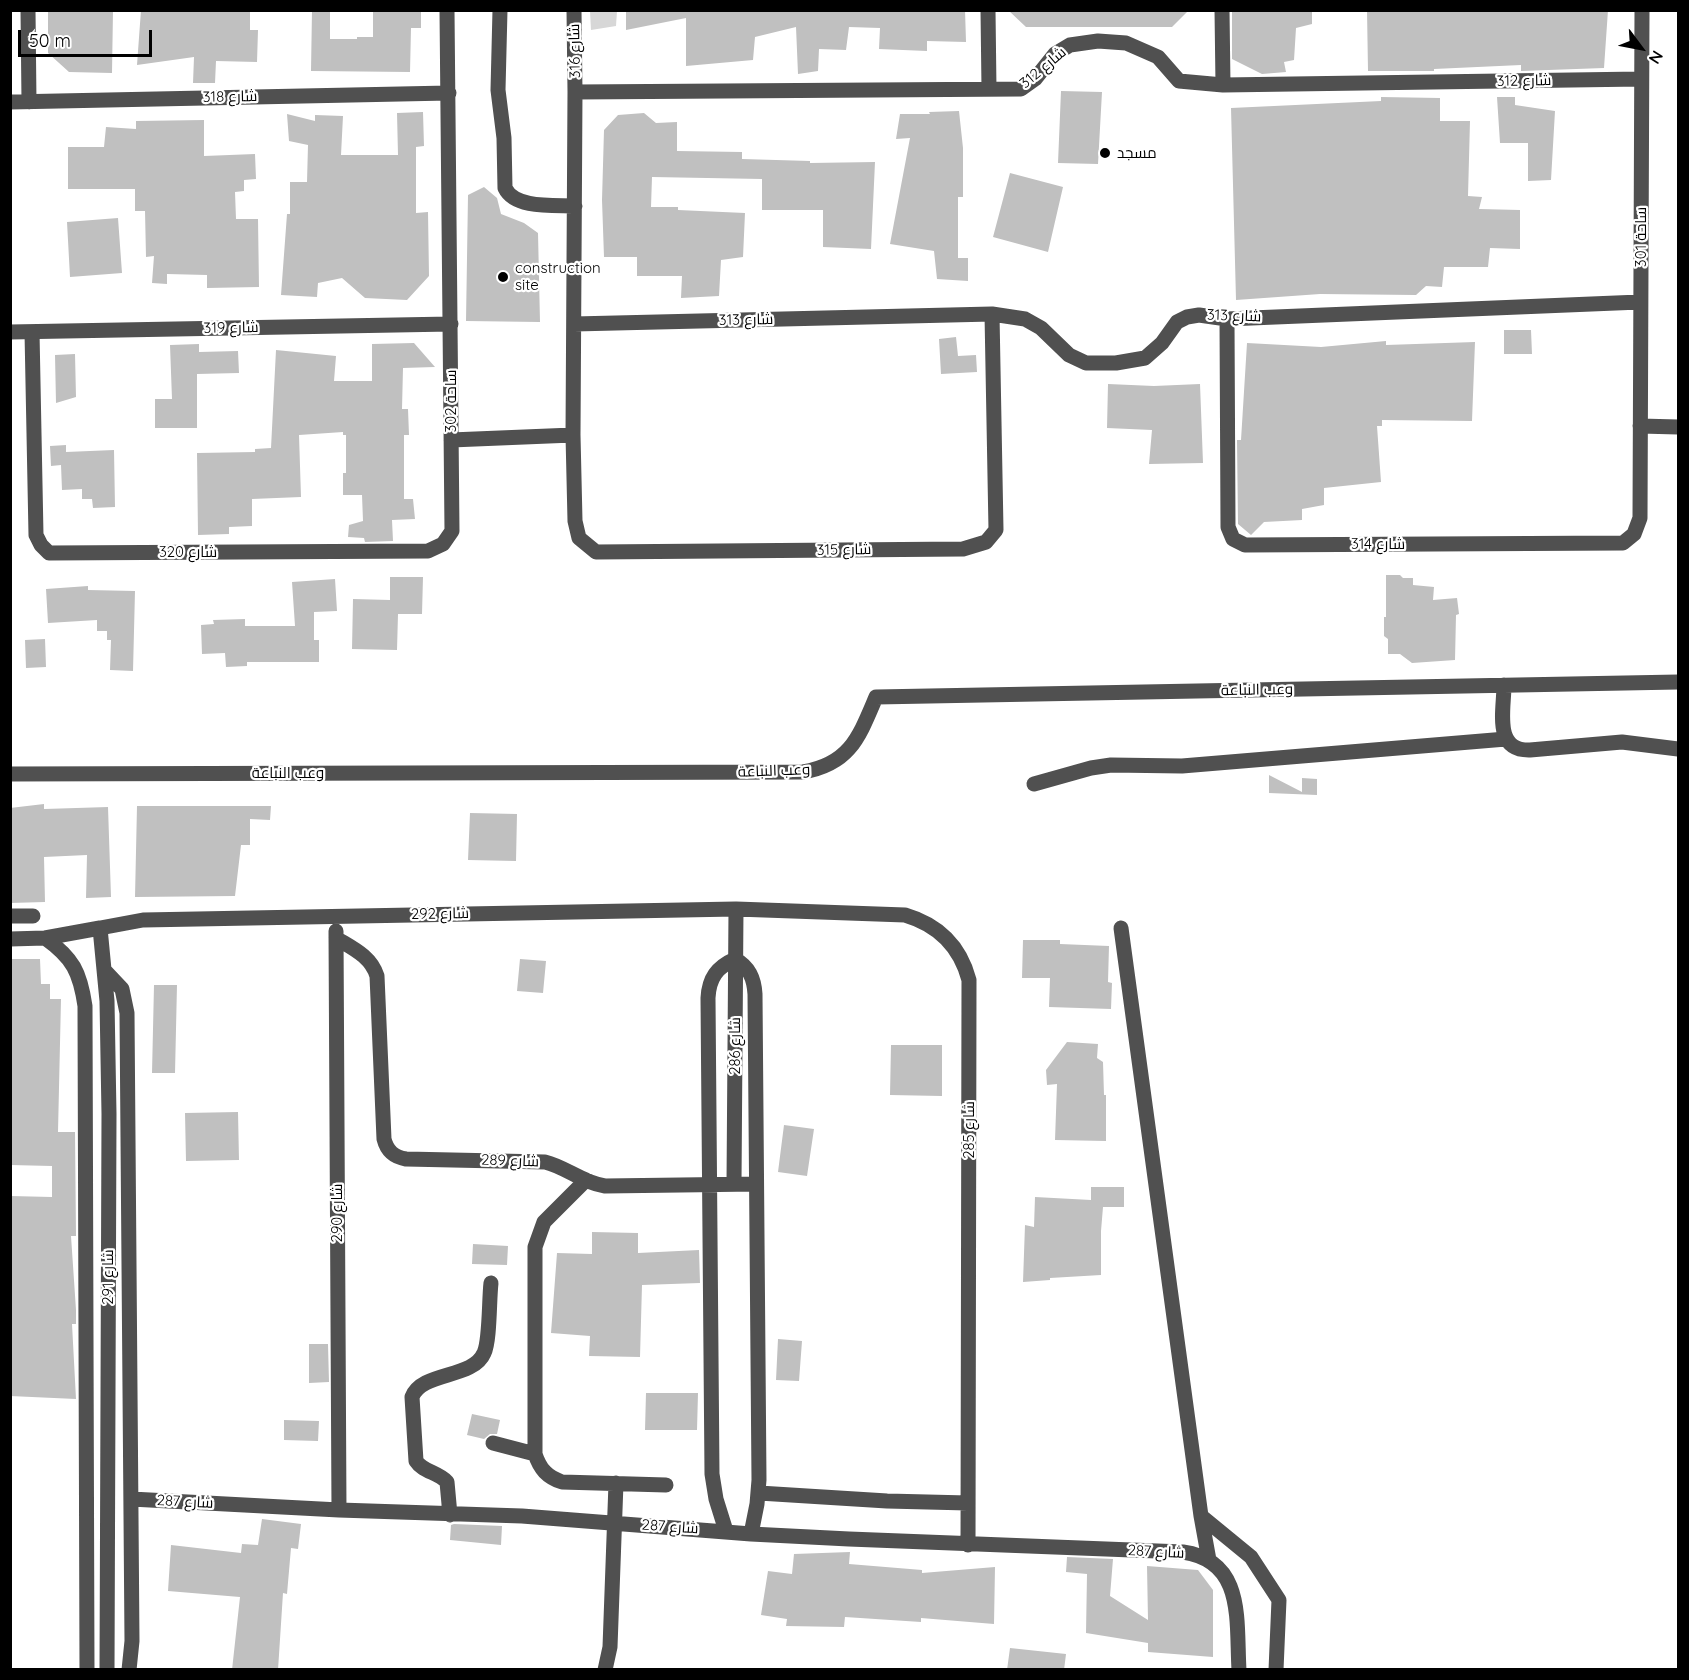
<!DOCTYPE html>
<meta charset="utf-8">
<style>
body{margin:0}
#map{position:relative;width:1689px;height:1680px;overflow:hidden;background:#fff;font-family:Quicksand,sans-serif}
canvas{display:block}
.frame{position:absolute;inset:0;border:12px solid #000;pointer-events:none}
.north{position:absolute;left:1611px;top:18px;width:60px;height:60px;-webkit-text-stroke:4px #fff;paint-order:stroke;rotate:122deg;font-size:16px;font-weight:700;line-height:24px;text-align:center;color:#000}
.north::after{content:'';display:block;margin:auto;width:21px;height:27px;background:#000;clip-path:polygon(50% 0,100% 100%,50% 72%,0 100%)}
.scale{position:absolute;left:18px;top:30px;width:134px;height:27px;box-sizing:border-box;border:3px solid #000;border-top:0;padding-left:8px;font-size:18px;line-height:21px;white-space:nowrap;color:#000;-webkit-text-stroke:4px #fff;paint-order:stroke}
</style>
<div id="map">
<canvas width="1689" height="1680"></canvas>
<div class="frame"></div>
<div class="north">N</div>
<div class="scale">50 m</div>
</div>
<script>
const ctx = document.querySelector('canvas').getContext('2d');
ctx.lineJoin = 'round';
function fillPath(path, color) { ctx.fillStyle = color; ctx.fill(path, 'evenodd'); }
function trace(path, color, width, dash) { ctx.strokeStyle = color; ctx.lineWidth = width; ctx.lineCap = dash ? 'butt' : 'round'; ctx.setLineDash(dash || []); ctx.stroke(path); }
function label(font, color, halo, rows, align = 'center') {
  ctx.font = font + ' Quicksand,Cairo,sans-serif'; ctx.lineWidth = 4.5; ctx.setLineDash([]); ctx.textBaseline = 'middle'; ctx.strokeStyle = halo; ctx.fillStyle = color; for (const [text, x, y, turn = 0] of rows) {
    ctx.save(); ctx.translate(x, y); ctx.rotate((+turn || 0) * Math.PI / 180); ctx.textAlign = isNaN(turn) ? turn : align; if (halo) ctx.strokeText(text, 0, 0); ctx.fillText(text, 0, 0); ctx.restore();
  }
}
fillPath(new Path2D(`
 M590 11H617L616 26 591 30Z`), '#d7d7d7');
fillPath(new Path2D(`
 M48 10H113L112 73 69 72 48 53Z
 M141 10H250V30H258L257 62 216 61 215 83H193L194 57 137 65Z
 M312 10H330V39H357V37H373V10H421V28H411L410 72 311 71Z
 M626 10H965L966 42 927 41V51L879 49 880 28 849 27 846 50 819 49 818 71 798 74 796 27 755 37 753 60 686 66V18L626 30Z
 M1008 10H1189L1172 27H1026Z
 M1232 10H1312V24L1296 28 1294 60 1284 62 1286 72 1262 74 1232 59Z
 M1367 10H1608L1604 68 1521 71V65L1434 69V71H1368Z
 M1061 91 1102 92 1098 164 1058 163Z
 M1381 97 1440 98V121H1470L1468 196 1482 197 1479 209 1520 210V249L1490 248 1488 267H1444L1442 287 1426 286 1416 295 1320 294 1236 300 1231 108 1381 101Z
 M1497 97H1515V105L1555 111 1551 180 1528 181V143H1500Z
 M959 111 963 148V197H958V258H968V281L937 279 934 251 890 244 910 138 896 139 900 114H930L929 112Z
 M423 112 424 146 416 147V213L428 212 429 276 407 300 365 298 342 278 318 283 317 297 281 295 287 214H290V182H307L308 145 289 141 287 114 315 121V115L343 116 341 155H398L397 113Z
 M644 113 656 123 677 122V151L742 152V159L810 161V163L875 162 871 249 823 247V210H762V179L652 177 651 207H678V210L745 213 743 257 721 260 719 296 681 298 682 276H637V257H604L602 200 604 130 618 115Z
 M204 120V156L255 154 256 179 244 180V191L235 192 236 219H258L259 287 207 288V275L167 274V284L152 283 154 256 146 257 145 211H135V189H68V147H104L106 127 136 129V121Z
 M1010 173 1063 187 1048 252 993 237Z
 M484 187 497 198 501 214 524 223 538 233 540 322 466 321 468 195Z
 M118 218 122 273 70 277 67 222Z
 M1504 330H1531L1532 354H1504Z
 M956 337 958 356 976 355 977 372 941 374 939 339Z
 M1386 341V345L1475 342 1472 421 1382 420V426H1377L1381 482 1324 488V505L1302 509V520L1264 522 1251 535 1238 524 1237 440H1241L1247 343 1321 347Z
 M414 343 435 367 403 368 402 409H408L409 435H404V499H413L415 519 392 520 393 541 365 542 364 538 348 537 349 525 363 521 362 495H343V473H346V435H343V432L299 435 301 497 252 499V526L229 527V534L198 535 197 453 255 452V449L271 448 276 350 336 356 334 381H372V344Z
 M199 344V352L238 351 239 373 197 374V428H155V399H172L170 345Z
 M75 354 76 397 56 403 55 355Z
 M1108 384 1154 386 1200 384 1203 463 1149 464 1152 430 1107 428Z
 M66 445V452L114 450 115 507 93 508 92 499H82V489L62 490 61 465 51 466 50 446Z
 M1386 575H1400L1403 578H1413V585L1434 587 1433 600 1457 598 1459 614 1456 615 1455 660 1412 663 1400 654H1388V639L1384 636V617H1386Z
 M390 577H423L422 614H398L397 650 352 649 353 599 390 600Z
 M335 579 337 611 314 612V640H319V662H247V666L226 667 225 653 202 654 201 625 214 624 213 620 245 619V626H295L292 582Z
 M88 586V590L135 591 133 671 110 670 111 640H107V631H97V620L48 623 46 589Z
 M45 639 46 667 26 668 25 640Z
 M1269 775 1302 792V778L1317 779V795L1269 793Z
 M44 804V809L108 807 111 897 86 898 87 855 44 857 45 902 10 903V808Z
 M137 806H271L270 820 250 819V845H241L235 896 135 897Z
 M470 813 517 814 516 861 468 860Z
 M1023 940H1060V944L1109 946 1108 982 1112 983 1111 1009 1049 1007 1050 978H1022Z
 M10 959H40L41 984H50V999H61L58 1132H75L76 1236H71L76 1310V1324H72L76 1399 10 1396V1196L52 1197V1166L10 1165Z
 M520 959 546 961 543 993 517 991Z
 M154 985H177L175 1073H152Z
 M1067 1042 1098 1044 1097 1058 1103 1062 1104 1095H1106V1141L1055 1140 1057 1084 1047 1085 1046 1070Z
 M891 1045H942V1096L890 1095Z
 M238 1112 239 1160 186 1161 185 1113Z
 M784 1125 814 1129 807 1176 778 1172Z
 M1091 1187H1124V1207H1103L1101 1231V1275L1050 1278V1280L1023 1282 1025 1225 1034 1227 1035 1197 1091 1200Z
 M592 1232 638 1233V1253L699 1250 700 1283 642 1285 640 1357 589 1356 590 1336 551 1333 557 1253 592 1254Z
 M473 1244 508 1246 507 1265 472 1264Z
 M778 1339 802 1341 799 1381 776 1380Z
 M309 1344H328L329 1382 309 1383Z
 M646 1393H698L697 1430H645Z
 M472 1414 500 1420 497 1434H490L484 1439 467 1435Z
 M284 1420 319 1421 318 1441 284 1440Z
 M262 1519 301 1524 298 1549 291 1548 287 1594 283 1593 278 1670H232L240 1597 168 1591 171 1545 241 1553 242 1544 258 1545Z
 M454 1524 502 1526 501 1545 450 1540 451 1525Z
 M850 1552 849 1564 922 1570V1573L995 1567 994 1624 921 1618V1622L845 1617 844 1627 786 1626 787 1619 761 1615 768 1571 792 1574 794 1554Z
 M1067 1557 1113 1559 1110 1596 1148 1620 1147 1566 1198 1570 1213 1590V1657L1148 1652V1643L1086 1633 1087 1574 1066 1572Z
 M1010 1648 1066 1654 1064 1670H1007Z`), '#c0c0c0');
trace(new Path2D(`
 M28 10 29 102
 M500 10 498 90 504 138 505 188C515 209 554 205 575 206
 M574 10 575 92 573 435 575 521 579 538 596 552 963 549 986 542 996 530 992 314
 M988 10 989 89
 M1222 10 1223 85
 M575 92 1021 89 1035 79 1055 54 1070 45 1098 41 1126 43 1158 57 1179 81 1223 85 1641 79
 M10 102 449 93
 M1227 319 1228 527 1233 539 1245 545 1623 543 1634 534 1640 518 1642 10
 M574 324 992 314 1025 319 1041 328 1069 355 1086 363H1116L1145 358 1162 343 1177 322 1187 317 1199 315 1227 319 1640 302
 M10 332 451 324
 M32 332 36 535 41 545 49 553 428 551 443 544 452 531 447 10
 M1640 426 1678 427
 M451 440 573 435
 M1504 685C1504 710 1493 751 1530 750L1622 742 1678 749
 M10 774 803 772C850 764 859 737 876 697L1678 682
 M1034 784 1091 768 1111 765 1182 766 1506 739
 M10 916H33
 M1121 928 1201 1516 1209 1560
 M336 931 339 1510
 M45 938C73 958 80 972 85 1006L87 1670
 M336 938C352 948 371 956 377 976L384 1139C387 1151 394 1157 406 1159L545 1162C566 1167 583 1183 605 1186L756 1184
 M10 939 45 938 100 928
 M105 971 122 989 127 1013 132 1641 129 1670
 M586 1180 544 1222 535 1247V1454C540 1469 547 1477 562 1482L666 1485
 M734 1183 736 909
 M493 1443 535 1454
 M759 1493 887 1501 968 1503
 M131 1499 339 1510 522 1516 751 1534 849 1539 1183 1552C1245 1561 1236 1620 1239 1670
 M450 1515 447 1482C438 1472 423 1472 416 1461L412 1397C422 1371 473 1379 484 1353 490 1341 489 1299 491 1283
 M1201 1516 1251 1557 1279 1600 1276 1670
 M726 1531 716 1499 712 1474 708 998C709 978 717 967 735 959 749 967 754 978 755 994L759 1480 757 1504 751 1534
 M107 1670 109 1114 107 1001 100 928 143 920 736 909 905 915C939 925 960 946 969 980L968 1545
 M605 1670 610 1647 616 1483`), '#505050', 15);
for (const [x, y, r, color] of [
 [1105,153,6,"#000"],
 [503,277,6,"#000"]
]) { const dot = new Path2D(); dot.arc(x, y, r, 0, 2 * Math.PI); ctx.fillStyle = color; ctx.fill(dot); trace(dot, '#fff', 2); }
label('15px', '#000', '#fff', [
 ["شارع 316",575,51,-91],
 ["شارع 312",1043,68,-40],
 ["شارع 312",1524,81,-1],
 ["شارع 318",230,97,-1],
 ["ساحة 301",1641,237,-90],
 ["شارع 313",1234,316,2],
 ["شارع 313",746,320,-1],
 ["شارع 319",231,328,-1],
 ["ساحة 302",451,401,-90],
 ["شارع 314",1378,544],
 ["شارع 315",844,550,-1],
 ["شارع 320",188,552],
 ["وعب النباعة",1257,690,-1],
 ["وعب النباعة",774,771,-2],
 ["وعب النباعة",288,773],
 ["شارع 292",440,914,-1],
 ["شارع 286",735,1046,-90],
 ["شارع 285",969,1130,-90],
 ["شارع 289",510,1161,2],
 ["شارع 290",337,1213,-90],
 ["شارع 291",108,1277,-90],
 ["شارع 287",185,1502,3],
 ["شارع 287",670,1527,4],
 ["شارع 287",1156,1552,3]
]);
label('15px', '#000', '#fff', [
 ["مسجد",1117,153],
 ["construction",515,268],
 ["site",515,285]
], 'left');
</script>
